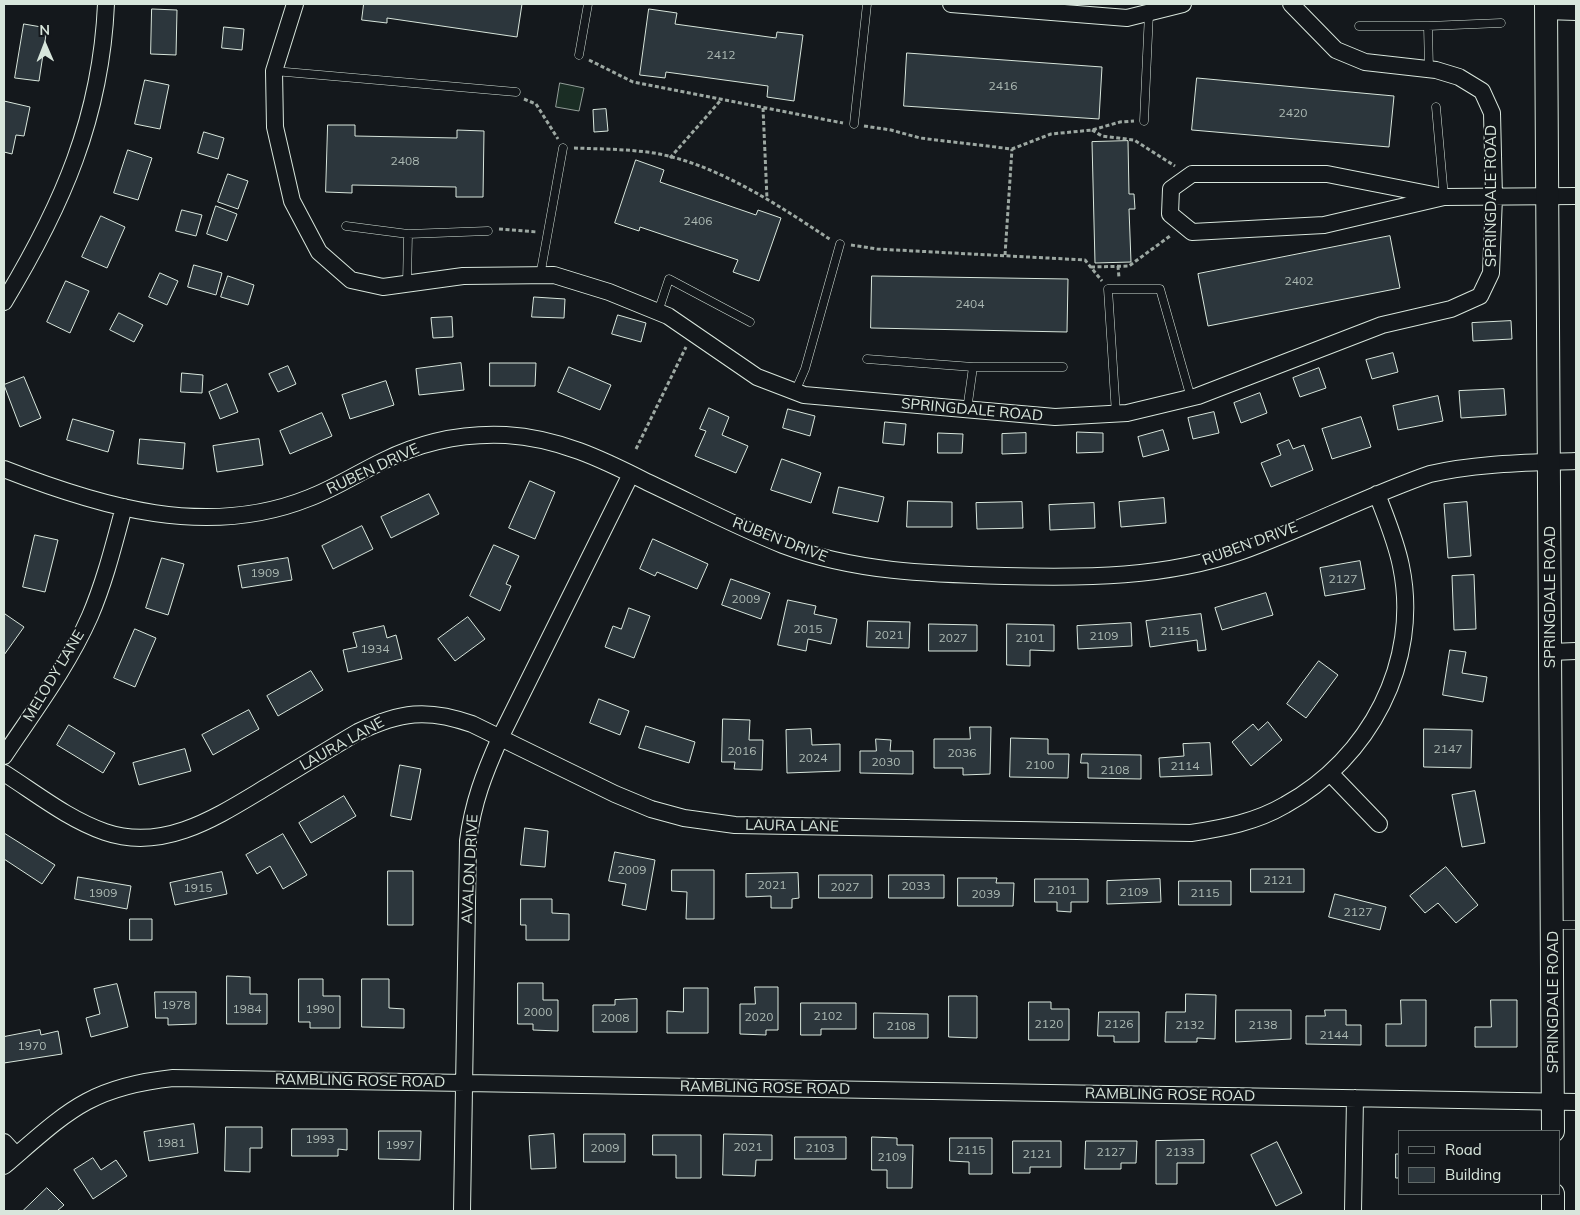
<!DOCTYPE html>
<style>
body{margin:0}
#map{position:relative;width:1580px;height:1215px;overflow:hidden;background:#14181c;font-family:Mulish,sans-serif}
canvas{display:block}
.frame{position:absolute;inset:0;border:5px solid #d8e6dc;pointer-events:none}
.legend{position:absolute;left:1398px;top:1130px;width:162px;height:65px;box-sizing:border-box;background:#14181c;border:1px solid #626a69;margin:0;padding:6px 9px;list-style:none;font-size:15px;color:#d8e6dc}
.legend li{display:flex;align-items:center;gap:10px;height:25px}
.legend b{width:25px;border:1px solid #626a69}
.north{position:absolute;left:20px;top:20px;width:50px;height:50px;-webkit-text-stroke:4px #14181c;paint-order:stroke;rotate:359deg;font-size:14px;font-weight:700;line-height:20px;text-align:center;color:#d8e6dc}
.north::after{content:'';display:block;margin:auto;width:18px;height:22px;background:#d8e6dc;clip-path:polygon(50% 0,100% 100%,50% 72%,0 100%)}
</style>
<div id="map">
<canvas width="1580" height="1215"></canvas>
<div class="frame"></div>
<ul class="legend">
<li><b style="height:6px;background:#14181c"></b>Road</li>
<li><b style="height:14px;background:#2c363c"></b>Building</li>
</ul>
<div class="north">N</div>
</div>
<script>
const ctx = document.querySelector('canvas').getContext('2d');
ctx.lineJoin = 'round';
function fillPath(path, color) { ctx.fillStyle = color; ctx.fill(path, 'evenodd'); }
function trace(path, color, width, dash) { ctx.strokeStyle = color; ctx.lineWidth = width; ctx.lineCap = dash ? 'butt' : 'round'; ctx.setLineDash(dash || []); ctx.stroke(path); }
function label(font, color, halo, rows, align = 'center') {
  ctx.font = font + ' Mulish,sans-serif'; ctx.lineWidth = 4; ctx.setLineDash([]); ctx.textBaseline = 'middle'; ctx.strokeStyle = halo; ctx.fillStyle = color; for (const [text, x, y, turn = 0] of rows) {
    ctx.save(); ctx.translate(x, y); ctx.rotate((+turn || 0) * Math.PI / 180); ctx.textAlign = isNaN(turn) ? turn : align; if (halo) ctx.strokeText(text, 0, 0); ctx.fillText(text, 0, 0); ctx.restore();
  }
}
const green = new Path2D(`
 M560 83 584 88 579 111 556 107Z`);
fillPath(green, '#1a2d24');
trace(green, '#939e99', 1);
const building = new Path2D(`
 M364 4H522L517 37 387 18V23L362 20Z
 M152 9 177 10 176 55 151 54Z
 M649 9 677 13 675 24 776 38 777 32 803 35 794 101 767 97 768 86 666 72 665 78 640 75Z
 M24 24 47 28 39 81 15 78Z
 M224 27 244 29 242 50 222 48Z
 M907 53 1102 67 1099 119 904 106Z
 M1197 78 1394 96 1389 147 1192 130Z
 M145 80 169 85 160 129 135 124Z
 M4 101 30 107 24 136 16 135 12 154 4 152Z
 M606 109 608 131 594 132 593 110Z
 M328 125H355V136L457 138V130L484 131 483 197H456V187L352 185V193L326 192Z
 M204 132 224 138 218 159 198 153Z
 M1128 141 1129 194H1134L1135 209H1129L1131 262 1095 263 1092 142Z
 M128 150 152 158 138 200 114 193Z
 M636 160 664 170 660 182 756 215 758 210 781 218 759 281 733 272 738 260 640 227 639 231 615 223Z
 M228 174 248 181 238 209 218 202Z
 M216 206 237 214 227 241 207 234Z
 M182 210 202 215 196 236 176 231Z
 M101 216 125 227 107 268 82 257Z
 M1390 236 1400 288 1208 326 1198 274Z
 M194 265 222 273 216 295 188 287Z
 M160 273 178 281 167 305 149 297Z
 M228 276 254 285 248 305 221 297Z
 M872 276 1068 279 1067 332 871 328Z
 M66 281 89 291 70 333 47 322Z
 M534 297 565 299 564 318 532 317Z
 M119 313 143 325 134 342 110 330Z
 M618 315 646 323 641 342 612 334Z
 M452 317 453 337 433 338 431 318Z
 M1511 321 1512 339 1473 341 1472 323Z
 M1393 353 1398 372 1372 379 1366 360Z
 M461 363 464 390 419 395 416 369Z
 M490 363H536L535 386H490Z
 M288 366 296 384 278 392 269 374Z
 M569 367 611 385 600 410 558 392Z
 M1319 368 1326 388 1300 397 1293 378Z
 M182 373 203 375 202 393 181 392Z
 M24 377 41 418 20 427 4 385Z
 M386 381 394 405 350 419 342 395Z
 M227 384 238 412 220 419 209 392Z
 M1504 389 1506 415 1461 418 1459 391Z
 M1260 393 1267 413 1241 423 1234 403Z
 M1438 396 1443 421 1398 430 1393 406Z
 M709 408 729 417 722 435 748 446 736 473 695 456 706 431 700 429Z
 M788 409 815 416 810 436 783 428Z
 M1214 412 1219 433 1193 439 1188 418Z
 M322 413 332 436 290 454 280 431Z
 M1361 417 1371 447 1332 459 1322 429Z
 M73 419 114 431 108 452 67 440Z
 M885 422 906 424 904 445 883 443Z
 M1163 430 1169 450 1143 457 1138 437Z
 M1077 432 1103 433V452L1077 453Z
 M938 433 963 434 962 453H938Z
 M1026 433V453L1002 454V434Z
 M140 439 185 443 183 469 138 464Z
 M259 439 263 465 217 472 213 446Z
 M1289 440 1293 449 1304 445 1313 470 1271 487 1261 463 1281 455 1277 445Z
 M782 459 821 473 811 503 771 490Z
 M530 481 555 492 535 539 509 528Z
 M839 487 884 497 878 522 833 513Z
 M429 494 439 514 391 538 381 517Z
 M1164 498 1166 523 1121 527 1119 502Z
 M908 501 952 502V527H907Z
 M1022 502 1023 528 977 529 976 503Z
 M1467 502 1471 556 1448 558 1444 504Z
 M1094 503 1095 528 1050 530 1049 505Z
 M362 526 373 549 333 569 322 546Z
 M35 535 58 540 45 592 23 587Z
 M653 539 708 564 697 589 657 572 655 576 640 569Z
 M494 545 519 556 506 584 511 586 500 611 470 596Z
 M162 558 184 564 168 615 146 608Z
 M288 558 292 580 242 588 238 566Z
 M1360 561 1365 589 1325 596 1320 568Z
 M1474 575 1476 629 1454 630 1452 576Z
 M731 579 770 593 761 619 722 605Z
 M1266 593 1273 615 1222 630 1215 608Z
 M788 600 816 606 814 614 837 619 831 644 808 639 806 651 778 645Z
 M629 608 650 616 634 658 605 647 613 626 621 629Z
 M5 614 24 627 4 655V615Z
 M1201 614 1206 650 1198 651 1197 640 1150 647 1146 621Z
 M468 617 485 639 455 661 438 639Z
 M868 621 910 622 909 648 867 647Z
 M1131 623 1132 646 1078 649 1077 626Z
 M929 624 977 625V651H929Z
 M1007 624 1054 625V651L1030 650V666L1007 665Z
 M384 626 387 638 396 635 402 659 348 672 343 650 357 647 353 633Z
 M135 629 156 638 135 687 114 678Z
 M1450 650 1466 652 1462 673 1487 677 1483 702 1443 695Z
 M1319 661 1338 675 1306 718 1287 704Z
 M311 671 323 690 278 716 267 696Z
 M599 699 629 711 620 735 590 723Z
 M249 710 259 729 213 755 202 735Z
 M723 719 750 720 749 740H763L762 770 734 769 735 762H722Z
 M1268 722 1282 740 1251 766 1232 742 1253 724 1258 730Z
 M69 725 115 753 103 773 57 745Z
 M646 726 695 742 689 763 639 748Z
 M970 727H991L990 774 963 775V768H934V739H970Z
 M811 729 812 745 840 744V771L787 773 786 730Z
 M1424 729 1472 730 1471 768 1424 767Z
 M1011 738 1048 739V754H1069L1068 778 1010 777Z
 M876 739 891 740 890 751H913V774L860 773V751H876Z
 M1210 743 1212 775 1160 777 1159 758 1184 756 1183 744Z
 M185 749 191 771 139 785 133 763Z
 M1082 754 1141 755V779L1088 778V763H1081Z
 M400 765 421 769 411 820 391 816Z
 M1475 791 1485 843 1462 847 1452 795Z
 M344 796 356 816 311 843 299 823Z
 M525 828 548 831 545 867 521 865Z
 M4 833 55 865 42 884 4 859Z
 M283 834 307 875 283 889 270 866 257 874 246 855Z
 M615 852 655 860 646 910 622 905 626 884 609 881Z
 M1446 867 1478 905 1456 923 1438 903 1425 913 1410 896Z
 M1251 869H1304V892H1251Z
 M672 870H714V919H686L687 892 672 891Z
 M388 871H413V925H388Z
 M222 872 227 894 175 905 170 883Z
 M798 873 799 898 792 899V908H771V896L746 897V874Z
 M819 875H872V898H819Z
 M889 875H944V898H889Z
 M78 877 131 886 127 909 75 899Z
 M958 878H997L996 883H1014L1013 906H958Z
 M1035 879H1088V902H1071V912L1057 911V902H1035Z
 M1160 879 1161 902 1107 904V881Z
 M1179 881H1231V905H1179Z
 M1335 894 1386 907 1380 930 1329 917Z
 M521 899H552V913L569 914V940H526V925H521Z
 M130 919H152V940H130Z
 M227 976 250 977V994H267V1024H227Z
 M299 979H323V996H340V1028H310V1022H299Z
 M362 979H389V1008L404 1009V1028L362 1027Z
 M518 983H543V1000H558V1031L533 1030V1024H518Z
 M117 984 128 1027 91 1037 86 1018 100 1014 94 989Z
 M755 987H778V1030H766V1035L740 1034V1004H755Z
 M684 988H708V1033H667V1011L683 1012Z
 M155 992H196V1024L168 1025V1018H156Z
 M1186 994 1216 995 1215 1039 1197 1038V1042H1165L1166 1012H1185Z
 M949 996H977V1038L949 1037Z
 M637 999V1032H593V1005H615V1000Z
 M1401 1000H1426V1046H1386V1024H1401Z
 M1491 1000H1517V1047H1475V1027H1491Z
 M1029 1002H1051V1009H1069V1040H1029Z
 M801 1003H856V1029H821V1035H801Z
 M1236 1010H1291V1039L1236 1042Z
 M1325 1010H1346V1025H1361V1045L1306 1044V1016H1325Z
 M1099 1012H1139V1042H1114V1036H1098Z
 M874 1013 928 1014V1038H874Z
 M40 1030 41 1035 58 1031 62 1054 4 1063V1037Z
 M194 1124 198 1153 149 1161 144 1132Z
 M226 1127H262V1148H250V1172L225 1171Z
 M292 1129H347V1150L338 1149V1156H292Z
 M379 1131H421L420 1160 379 1159Z
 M554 1134 556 1168 531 1169 529 1136Z
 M584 1134H625V1162H584Z
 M724 1134 772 1135V1160H756L755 1176 723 1175Z
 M653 1135H701V1178H676V1155H653Z
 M795 1137H846V1159H795Z
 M872 1137 897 1138V1145H913L912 1188H887V1170H872Z
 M950 1138H992V1174H969V1162L950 1161Z
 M1204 1140V1163H1177V1184H1156V1141Z
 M1013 1141H1061V1167H1030V1173H1013Z
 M1086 1141H1137L1136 1163H1121V1169H1085Z
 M1277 1142 1302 1193 1276 1206 1251 1155Z
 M1396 1154H1399V1178H1396Z
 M93 1158 101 1170 116 1160 127 1176 93 1199 74 1170Z
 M47 1188 64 1205 57 1211H23Z`);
fillPath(building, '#2c363c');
trace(building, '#d8e6dc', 1);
const lane = new Path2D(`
 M1359 26H1428L1429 70
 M1428 26 1501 23
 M579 55 588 4
 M274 71 516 92
 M1436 107 1444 197
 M1144 121 1149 13
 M854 124 867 4
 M346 226 408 234 407 284
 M408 234 488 231
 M540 276 563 148
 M658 312 669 279 750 322
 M867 359 973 367
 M795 392 805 369 840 244
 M967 410 973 367H1063
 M1116 414 1108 289H1160L1191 398
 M1553 925H1576`);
const street = new Path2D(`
 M295 4 274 71 275 127 292 201 319 252 351 280 383 287 463 276 554 275 609 292 668 316 757 377 804 395 1055 417 1127 413 1198 396 1382 325 1451 309 1480 296 1491 273 1494 197 1492 113 1482 91 1459 77 1436 70 1365 62 1336 50 1291 4
 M951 4 1127 18 1183 4
 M1546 11 1576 12
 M1444 197 1324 225 1192 232 1170 214 1171 189 1192 174H1327L1444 197 1576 196
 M4 302C62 206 101 118 106 4
 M4 469C101 507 207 539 309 498 335 488 358 473 383 461 421 442 464 433 506 435 558 438 602 459 647 482 692 503 737 527 783 545 855 572 929 574 1005 576 1085 578 1165 578 1242 551 1306 528 1366 496 1430 474 1478 463 1527 463 1576 461
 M1551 652 1576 651
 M4 756C34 711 68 666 90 616 105 581 114 544 124 507
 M4 773C37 794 68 819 105 832 166 853 221 814 270 785 300 767 329 749 358 732 400 712 427 708 472 724L615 794 651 809 684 818 735 825 1191 833C1224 828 1256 822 1285 805 1369 759 1421 662 1401 566 1396 541 1386 518 1377 494
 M1330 773 1379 824
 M4 1142 16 1155
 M4 1166C66 1113 88 1087 173 1078L1576 1102
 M462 1211 468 841C473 802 484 774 500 738L631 474
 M1353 1211 1355 1098`);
const secondary = new Path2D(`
 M1546 4 1553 1131
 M1553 1194V1211`);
trace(lane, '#d8e6dc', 9);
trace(street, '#d8e6dc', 18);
trace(secondary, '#d8e6dc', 24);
trace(new Path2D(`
 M589 60 633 82 843 123
 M524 99 536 104 558 139
 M763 108 767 199
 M864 126 891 130 920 138 1012 149 1051 134 1092 130 1120 122 1134 121
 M1092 130 1102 136 1134 140 1175 166
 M574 148C600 149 627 149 654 153 717 164 778 205 831 240
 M670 158 720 101
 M499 229 537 232
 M851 245 877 249 1085 260 1102 281
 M1005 255 1012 149
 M1118 266 1119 278
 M1091 267 1129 266 1170 236
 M636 449 686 347`), '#9da8a2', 3, [4, 2.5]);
trace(lane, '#14181c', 8);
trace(street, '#14181c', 16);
trace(secondary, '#14181c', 22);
label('12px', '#adbab4', null, [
 ["2412",721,55],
 ["2416",1003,86],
 ["2420",1293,113],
 ["2408",405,161],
 ["2406",698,221],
 ["2402",1299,281],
 ["2404",970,304],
 ["1909",265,573],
 ["2127",1343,579],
 ["2009",746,599],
 ["2015",808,629],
 ["2115",1175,631],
 ["2021",889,635],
 ["2109",1104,636],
 ["2027",953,638],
 ["2101",1030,638],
 ["1934",375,649],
 ["2147",1448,749],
 ["2016",742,751],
 ["2036",962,753],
 ["2024",813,758],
 ["2030",886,762],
 ["2100",1040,765],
 ["2114",1185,766],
 ["2108",1115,770],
 ["2009",632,870],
 ["2121",1278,880],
 ["2021",772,885],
 ["2033",916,886],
 ["2027",845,887],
 ["1915",198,888],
 ["2101",1062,890],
 ["2109",1134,892],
 ["1909",103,893],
 ["2115",1205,893],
 ["2039",986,894],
 ["2127",1358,912],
 ["1978",176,1005],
 ["1984",247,1009],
 ["1990",320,1009],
 ["2000",538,1012],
 ["2102",828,1016],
 ["2020",759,1017],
 ["2008",615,1018],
 ["2120",1049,1024],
 ["2126",1119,1024],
 ["2132",1190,1025],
 ["2138",1263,1025],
 ["2108",901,1026],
 ["2144",1334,1035],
 ["1970",32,1046],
 ["1993",320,1139],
 ["1981",171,1143],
 ["1997",400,1145],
 ["2021",748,1147],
 ["2009",605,1148],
 ["2103",820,1148],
 ["2115",971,1150],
 ["2127",1111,1152],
 ["2133",1180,1152],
 ["2121",1037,1154],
 ["2109",892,1157]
]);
label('15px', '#d8e6dc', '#14181c', [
 ["SPRINGDALE ROAD",1491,196,-90],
 ["SPRINGDALE ROAD",972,410,5],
 ["RUBEN DRIVE",373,469,-25],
 ["RUBEN DRIVE",780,540,21],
 ["RUBEN DRIVE",1250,544,-20],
 ["SPRINGDALE ROAD",1550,597,-90],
 ["MELODY LANE",54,676,-59],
 ["LAURA LANE",342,744,-29],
 ["LAURA LANE",792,826,1],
 ["AVALON DRIVE",470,869,-87],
 ["SPRINGDALE ROAD",1553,1002,-90],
 ["RAMBLING ROSE ROAD",360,1081,1],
 ["RAMBLING ROSE ROAD",765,1088,1],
 ["RAMBLING ROSE ROAD",1170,1095,1]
]);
</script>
